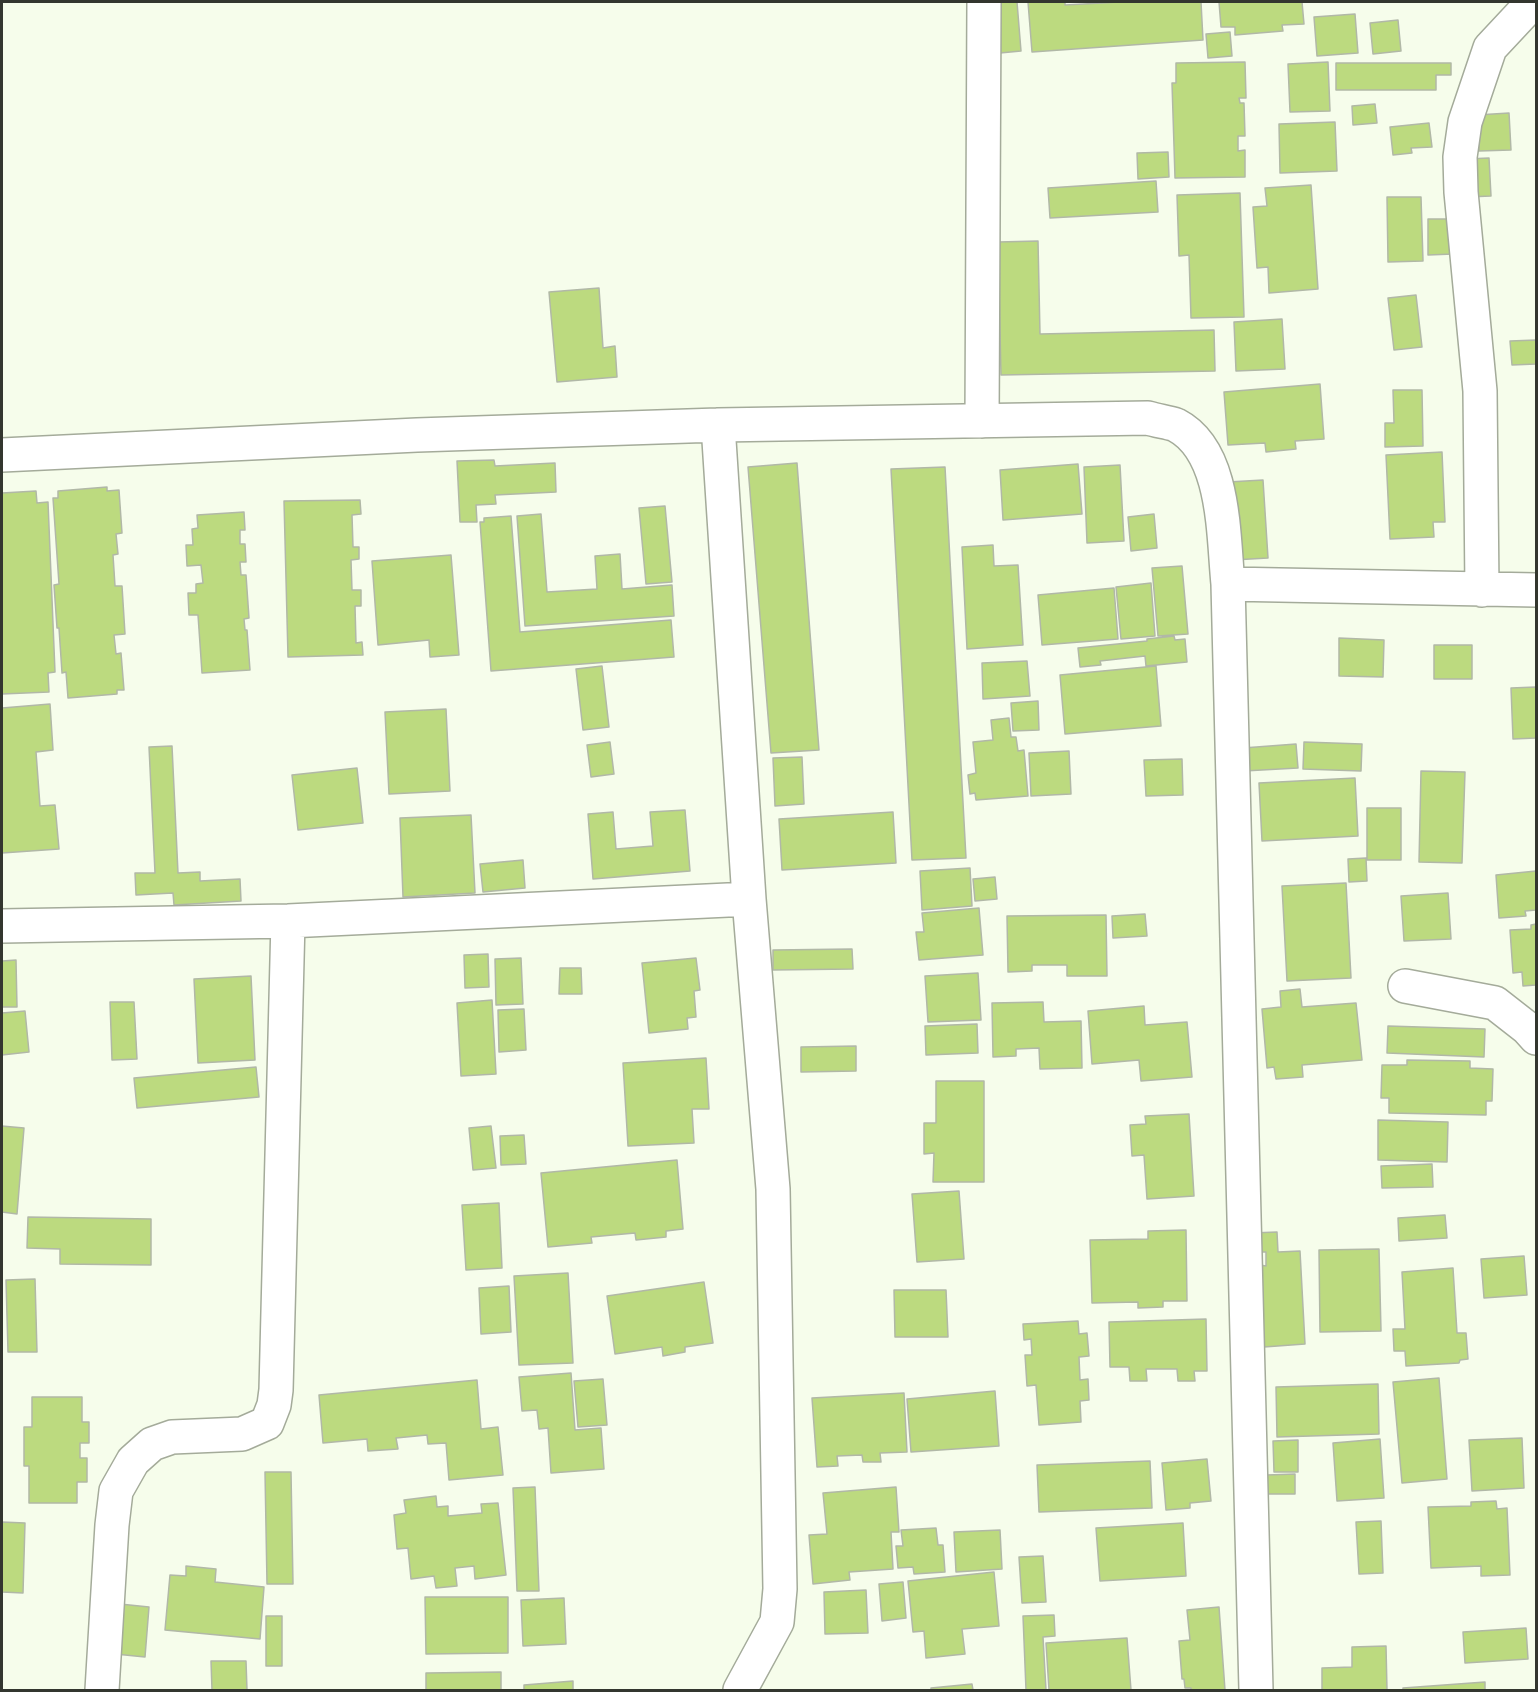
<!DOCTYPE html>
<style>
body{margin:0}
#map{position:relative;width:1538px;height:1692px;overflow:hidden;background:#f6fdeb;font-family:"Work Sans",sans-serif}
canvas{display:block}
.frame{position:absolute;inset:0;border:3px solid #33362f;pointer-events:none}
</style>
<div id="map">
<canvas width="1538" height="1692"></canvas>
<div class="frame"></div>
</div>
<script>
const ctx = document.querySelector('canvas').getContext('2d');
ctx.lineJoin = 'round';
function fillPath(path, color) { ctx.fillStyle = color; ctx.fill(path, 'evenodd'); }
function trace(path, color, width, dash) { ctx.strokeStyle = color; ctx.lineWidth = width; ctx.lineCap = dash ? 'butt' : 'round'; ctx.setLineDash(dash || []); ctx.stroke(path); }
const building = new Path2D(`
 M996 2H1017L1021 51 1000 53Z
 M1028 2H1065V5L1120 2H1201L1203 40 1032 52Z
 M1219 2H1302L1304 24 1282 25 1283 31 1235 35V27H1221Z
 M1355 14 1358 53 1317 56 1314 17Z
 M1398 20 1401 51 1373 54 1370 23Z
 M1230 32 1232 56 1208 58 1206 34Z
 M1245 62 1246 98H1239L1240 103H1244L1245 136H1238V151L1245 150V177L1175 178 1172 83H1176V63Z
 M1328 62 1330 111 1290 112 1288 64Z
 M1336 63H1451V75H1436V90H1336Z
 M1375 104 1377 123 1353 125 1352 106Z
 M1509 113 1511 150 1479 151 1477 115Z
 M1335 122 1337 171 1280 173 1279 124Z
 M1429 123 1432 147 1411 148 1412 153 1393 155 1390 127Z
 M1168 152 1169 177 1138 179 1137 153Z
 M1489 158 1491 196 1467 197 1466 159Z
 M1156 181 1158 212 1050 218 1048 188Z
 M1311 185 1318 289 1269 293 1268 267 1257 268 1253 207 1267 206 1265 188Z
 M1240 193 1244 317 1191 318 1189 255 1179 256 1177 195Z
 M1387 197H1421L1423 261 1388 262Z
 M1428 219H1451L1453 254 1428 255Z
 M1038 241 1040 334 1214 330 1215 371 1001 375 998 242Z
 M599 288 603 348 615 346 617 377 557 382 549 292Z
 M1416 295 1422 347 1394 350 1388 298Z
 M1282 319 1285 369 1236 371 1234 322Z
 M1536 340V364L1512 365 1510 341Z
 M1320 384 1324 439 1295 441 1296 449 1266 452 1265 443 1228 445 1224 392Z
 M1393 390H1422L1423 446 1385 447V423H1394Z
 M1442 452 1445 522H1433L1434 537 1390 539 1386 455Z
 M494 460 495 466 555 463 556 492 495 495 496 504 476 505 477 522H460L457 461Z
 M797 463 819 750 771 753 748 467Z
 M1078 464 1082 514 1003 520 1000 470Z
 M1120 465 1124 541 1087 543 1084 467Z
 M945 467 966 858 912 860 891 469Z
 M1263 480 1268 558 1233 560 1228 482Z
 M107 487V491L119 490 122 533 116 534 118 554 113 555 115 586H122L125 634 114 635 116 654 121 653 124 690H117V694L68 698 66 672 62 673 59 628H57L54 585 59 584 53 498H58V491Z
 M36 491 37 503 48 502 55 672 48 673 49 692 2 694V493Z
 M360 500 361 514 352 515 353 547H359V559L351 560 352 590H361V606H355L356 643 362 642 363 655 288 657 284 501Z
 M665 506 672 582 646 584 639 508Z
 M244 512 245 530H240V544H245L246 562H240L241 575H246L249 618 244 619 245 630H247L250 670 202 673 198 615H189L188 593H196V584L203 583 201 565 187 566 186 545H193L192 529 198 528 197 515Z
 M541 514 547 592 597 589 595 556 620 554 622 589 672 585 674 616 525 626 517 516Z
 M1154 514 1157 548 1131 551 1128 517Z
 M511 516 520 632 671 620 674 657 491 671 480 522H484V518Z
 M993 545 994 566 1018 565 1023 645 967 649 962 547Z
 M451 555 459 655 430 657 429 640 378 645 372 561Z
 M1182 566 1188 634 1158 636 1152 568Z
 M1151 583 1155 636 1121 639 1116 587Z
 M1114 588 1118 639 1042 645 1038 595Z
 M1174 636 1175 640 1185 639 1187 662 1146 666 1145 656 1100 661 1101 665 1080 667 1078 648 1147 641V639Z
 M1339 638 1384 640 1383 677 1339 676Z
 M1434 645H1472V679H1434Z
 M1027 661 1030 696 983 699 982 663Z
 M602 666 609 727 583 730 576 669Z
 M1156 666 1161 726 1065 734 1060 675Z
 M1536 687V738L1513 739 1511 688Z
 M1038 701 1039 730 1013 731 1011 703Z
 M50 704 53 750 36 752 40 806 55 805 59 849 2 853V708Z
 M446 709 450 791 389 794 385 712Z
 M1009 718 1011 737H1016L1018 751 1024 750 1028 796 976 800 975 793 970 794 968 775 976 773 973 742 993 740 991 720Z
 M610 742 614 774 591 777 587 745Z
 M1304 742 1362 744 1361 771 1303 769Z
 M1296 744 1298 768 1244 771 1243 748Z
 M172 746 178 873 200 872V881L240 879 241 901 174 905 173 893 136 895 135 873H155L149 747Z
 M1069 751 1071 794 1031 796 1029 753Z
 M802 757 804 804 775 806 773 758Z
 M1182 759 1183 795 1146 796 1144 760Z
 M357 768 363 823 298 830 292 775Z
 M1421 771 1465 772 1462 863 1419 862Z
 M1355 778 1358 836 1262 841 1259 783Z
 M1367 808H1401V860H1367Z
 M685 810 690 871 593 879 588 814 613 812 616 849 653 846 650 812Z
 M893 812 896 863 782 870 779 819Z
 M471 815 475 893 403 897 400 818Z
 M1366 858 1367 881 1349 882 1348 859Z
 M523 860 525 888 483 892 480 864Z
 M970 868 972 906 922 910 920 871Z
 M1536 871V910L1525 911 1526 916 1499 918 1496 875Z
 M995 877 997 899 975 901 973 879Z
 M1346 883 1351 978 1287 981 1282 886Z
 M1448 893 1451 939 1404 941 1401 896Z
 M979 908 983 955 919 960 916 932H924L922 913Z
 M1145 914 1147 936 1113 938 1112 916Z
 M1106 915 1107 976H1067V965H1032V971L1008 972 1007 916Z
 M1536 924V985L1523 986 1522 972 1513 973 1510 930 1531 929V925Z
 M852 949 853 969 773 970V950Z
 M488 954 489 987 465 988 464 955Z
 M521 958 523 1004 496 1005 495 959Z
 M696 958 700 990 694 991 696 1017 687 1018 688 1029 649 1033 642 963Z
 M16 960 17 1007H2V961Z
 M560 968H581L582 994H559Z
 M978 973 981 1020 928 1022 925 976Z
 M251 976 255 1060 198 1063 194 979Z
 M1300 989 1302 1007 1356 1003 1362 1060 1302 1065 1303 1077 1276 1079 1274 1067 1267 1068 1262 1009 1281 1007 1280 991Z
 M492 1000 496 1074 461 1076 457 1003Z
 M110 1002H134L137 1059 112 1060Z
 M1043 1002 1044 1022 1081 1021 1082 1068 1040 1069 1039 1048 1016 1049V1056L993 1057 992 1003Z
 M1144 1006 1145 1025 1187 1022 1192 1077 1141 1081 1139 1060 1092 1064 1088 1011Z
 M524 1009 526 1050 499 1052 498 1010Z
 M25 1011 29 1052 2 1055V1013Z
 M977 1024 978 1053 926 1055 925 1026Z
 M1388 1026 1485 1029 1484 1057 1387 1053Z
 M856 1046V1071L801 1072V1047Z
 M706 1058 709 1109H692L694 1143 628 1146 623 1063Z
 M1407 1060 1470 1061V1068L1493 1069 1492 1101H1486V1115L1389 1113V1098H1381L1382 1065H1407Z
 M256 1067 259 1097 137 1108 134 1078Z
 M936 1081H984V1182H933L934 1153 924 1154V1123H936Z
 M1189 1114 1194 1196 1147 1199 1144 1155 1132 1156 1130 1125 1146 1124 1145 1116Z
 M1378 1120 1448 1122 1447 1162 1378 1160Z
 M2 1126 24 1128 17 1214 2 1212Z
 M491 1126 496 1168 473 1170 469 1128Z
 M524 1135 526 1164 501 1165 500 1136Z
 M677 1160 683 1229 666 1231V1237L636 1240 635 1233 591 1237 592 1243 548 1247 541 1173Z
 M1432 1164 1433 1187 1382 1188 1381 1166Z
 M959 1191 964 1259 917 1262 912 1194Z
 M499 1203 502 1268 466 1270 462 1205Z
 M1445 1215 1447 1238 1399 1241 1398 1218Z
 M28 1217 151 1219V1265L60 1264V1249L27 1248Z
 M1186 1230 1187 1301H1163V1307L1138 1308V1302L1092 1303 1090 1240 1148 1239V1231Z
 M1277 1232 1278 1252 1300 1251 1305 1344 1264 1347 1260 1265 1266 1266V1252H1253L1252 1233Z
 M1379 1249 1381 1331 1320 1332 1319 1250Z
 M1524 1256 1527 1295 1484 1298 1481 1259Z
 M1453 1268 1457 1333H1466L1468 1359 1460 1360 1459 1363 1406 1366 1405 1351H1394L1393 1329H1405L1402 1272Z
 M568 1273 573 1363 519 1365 514 1276Z
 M35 1279 37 1352H8L6 1280Z
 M704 1282 713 1343 685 1347V1352L663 1356 662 1347 615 1354 607 1296Z
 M509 1286 511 1332 481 1334 479 1288Z
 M894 1290H946L948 1337H895Z
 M1206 1319 1207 1371H1194L1195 1381H1178L1177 1369H1146L1147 1381H1130L1129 1367H1110L1109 1322Z
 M1078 1321 1079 1334 1087 1333 1089 1356 1079 1357 1080 1380 1088 1379 1089 1400 1080 1401 1081 1422 1039 1425 1036 1385 1027 1386 1025 1355H1032L1031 1339 1024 1340 1023 1324Z
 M571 1373 575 1430 601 1428 604 1469 551 1473 548 1428 539 1429 537 1410 522 1411 519 1377Z
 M1439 1378 1447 1479 1402 1483 1393 1382Z
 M603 1379 607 1425 578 1427 574 1381Z
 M477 1380 481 1429 498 1427 503 1475 449 1480 446 1443 428 1444 427 1435 396 1438 398 1449 368 1451 367 1439 323 1443 319 1395Z
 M1378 1384 1379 1434 1277 1437 1276 1387Z
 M995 1391 999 1446 911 1452 907 1399Z
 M904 1393 907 1452 880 1453 881 1462H863L862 1455 837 1456 838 1466 817 1467 812 1398Z
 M32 1397H82V1422H89V1443H80V1458H87V1482H77V1503H29V1466H24V1427H32Z
 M1522 1438 1524 1488 1472 1491 1469 1440Z
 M1380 1439 1384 1498 1337 1501 1333 1443Z
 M1298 1440V1472H1274L1273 1441Z
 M1207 1459 1211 1501 1190 1503V1508L1166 1510 1162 1463Z
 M1150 1461 1152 1508 1039 1512 1037 1465Z
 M265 1472H291L293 1584H267Z
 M1295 1474V1494H1267V1475Z
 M535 1487 539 1591H517L513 1488Z
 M896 1487 899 1532H891L893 1569 849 1572 850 1580 813 1584 809 1535 827 1534 823 1493Z
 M436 1496 437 1507 448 1506V1516L482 1513 481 1504 498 1503 506 1575 475 1579 474 1566 455 1568 457 1586 436 1588 434 1576 411 1579 408 1548 397 1549 394 1515 406 1513 404 1500Z
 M1496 1501 1497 1509 1507 1508 1510 1575 1481 1576V1566L1431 1568 1428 1507 1471 1506V1502Z
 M1381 1521 1383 1573 1359 1574 1356 1522Z
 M2 1522 25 1523 23 1593 2 1592Z
 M1183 1523 1186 1576 1100 1581 1096 1528Z
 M936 1528 938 1545H943L945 1572 914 1574 913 1567 898 1568 896 1546H903L901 1530Z
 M1000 1530 1002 1569 956 1572 954 1532Z
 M1043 1556 1046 1602 1022 1603 1019 1557Z
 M186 1566 216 1569 215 1582 264 1587 260 1639 165 1630 170 1575 186 1576Z
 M994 1572 999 1626 962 1629 965 1654 926 1658 924 1631 913 1632 908 1581Z
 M903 1582 906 1618 882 1621 879 1584Z
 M866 1590 868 1633 825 1634 824 1592Z
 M425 1597H508V1653L426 1654Z
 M564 1598 566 1644 523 1646 521 1600Z
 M120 1604 149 1607 145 1657 115 1654Z
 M1219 1607 1225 1690H1191V1688H1185L1184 1679H1182L1179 1641 1190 1640 1187 1610Z
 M1054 1615 1055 1636 1043 1637 1046 1690H1026L1023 1616Z
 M266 1616H282V1666H266Z
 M1526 1628 1528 1659 1465 1663 1463 1632Z
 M1127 1638 1131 1690H1049L1046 1643Z
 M1386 1646 1387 1690H1322V1668L1352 1667V1647Z
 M211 1661H246L247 1690H212Z
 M501 1672V1690H426V1673Z
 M573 1681V1690H524V1685Z
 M1485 1682V1690H1403V1688Z
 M972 1684 973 1690H931V1688Z`);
fillPath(building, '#bcda7f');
trace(building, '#b1b8a7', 1.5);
const street = new Path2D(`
 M982 421 984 2
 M718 425 749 899 773 1189 780 1589 777 1622 740 1690
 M2 455 417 435 718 425 1148 418C1157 421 1168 422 1176 425 1226 451 1223 535 1228 584L1256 1690
 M1228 584 1536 590
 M1482 590 1480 391 1461 192 1460 157 1465 122 1490 48 1533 2
 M2 926 288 921 749 899
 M1405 986 1495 1003 1527 1028 1536 1038
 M102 1690 112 1525 116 1491 133 1461 152 1444 172 1437 242 1434 267 1423 274 1405 276 1390 288 921`);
trace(street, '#a4ab9a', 36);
trace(street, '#fff', 33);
</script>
